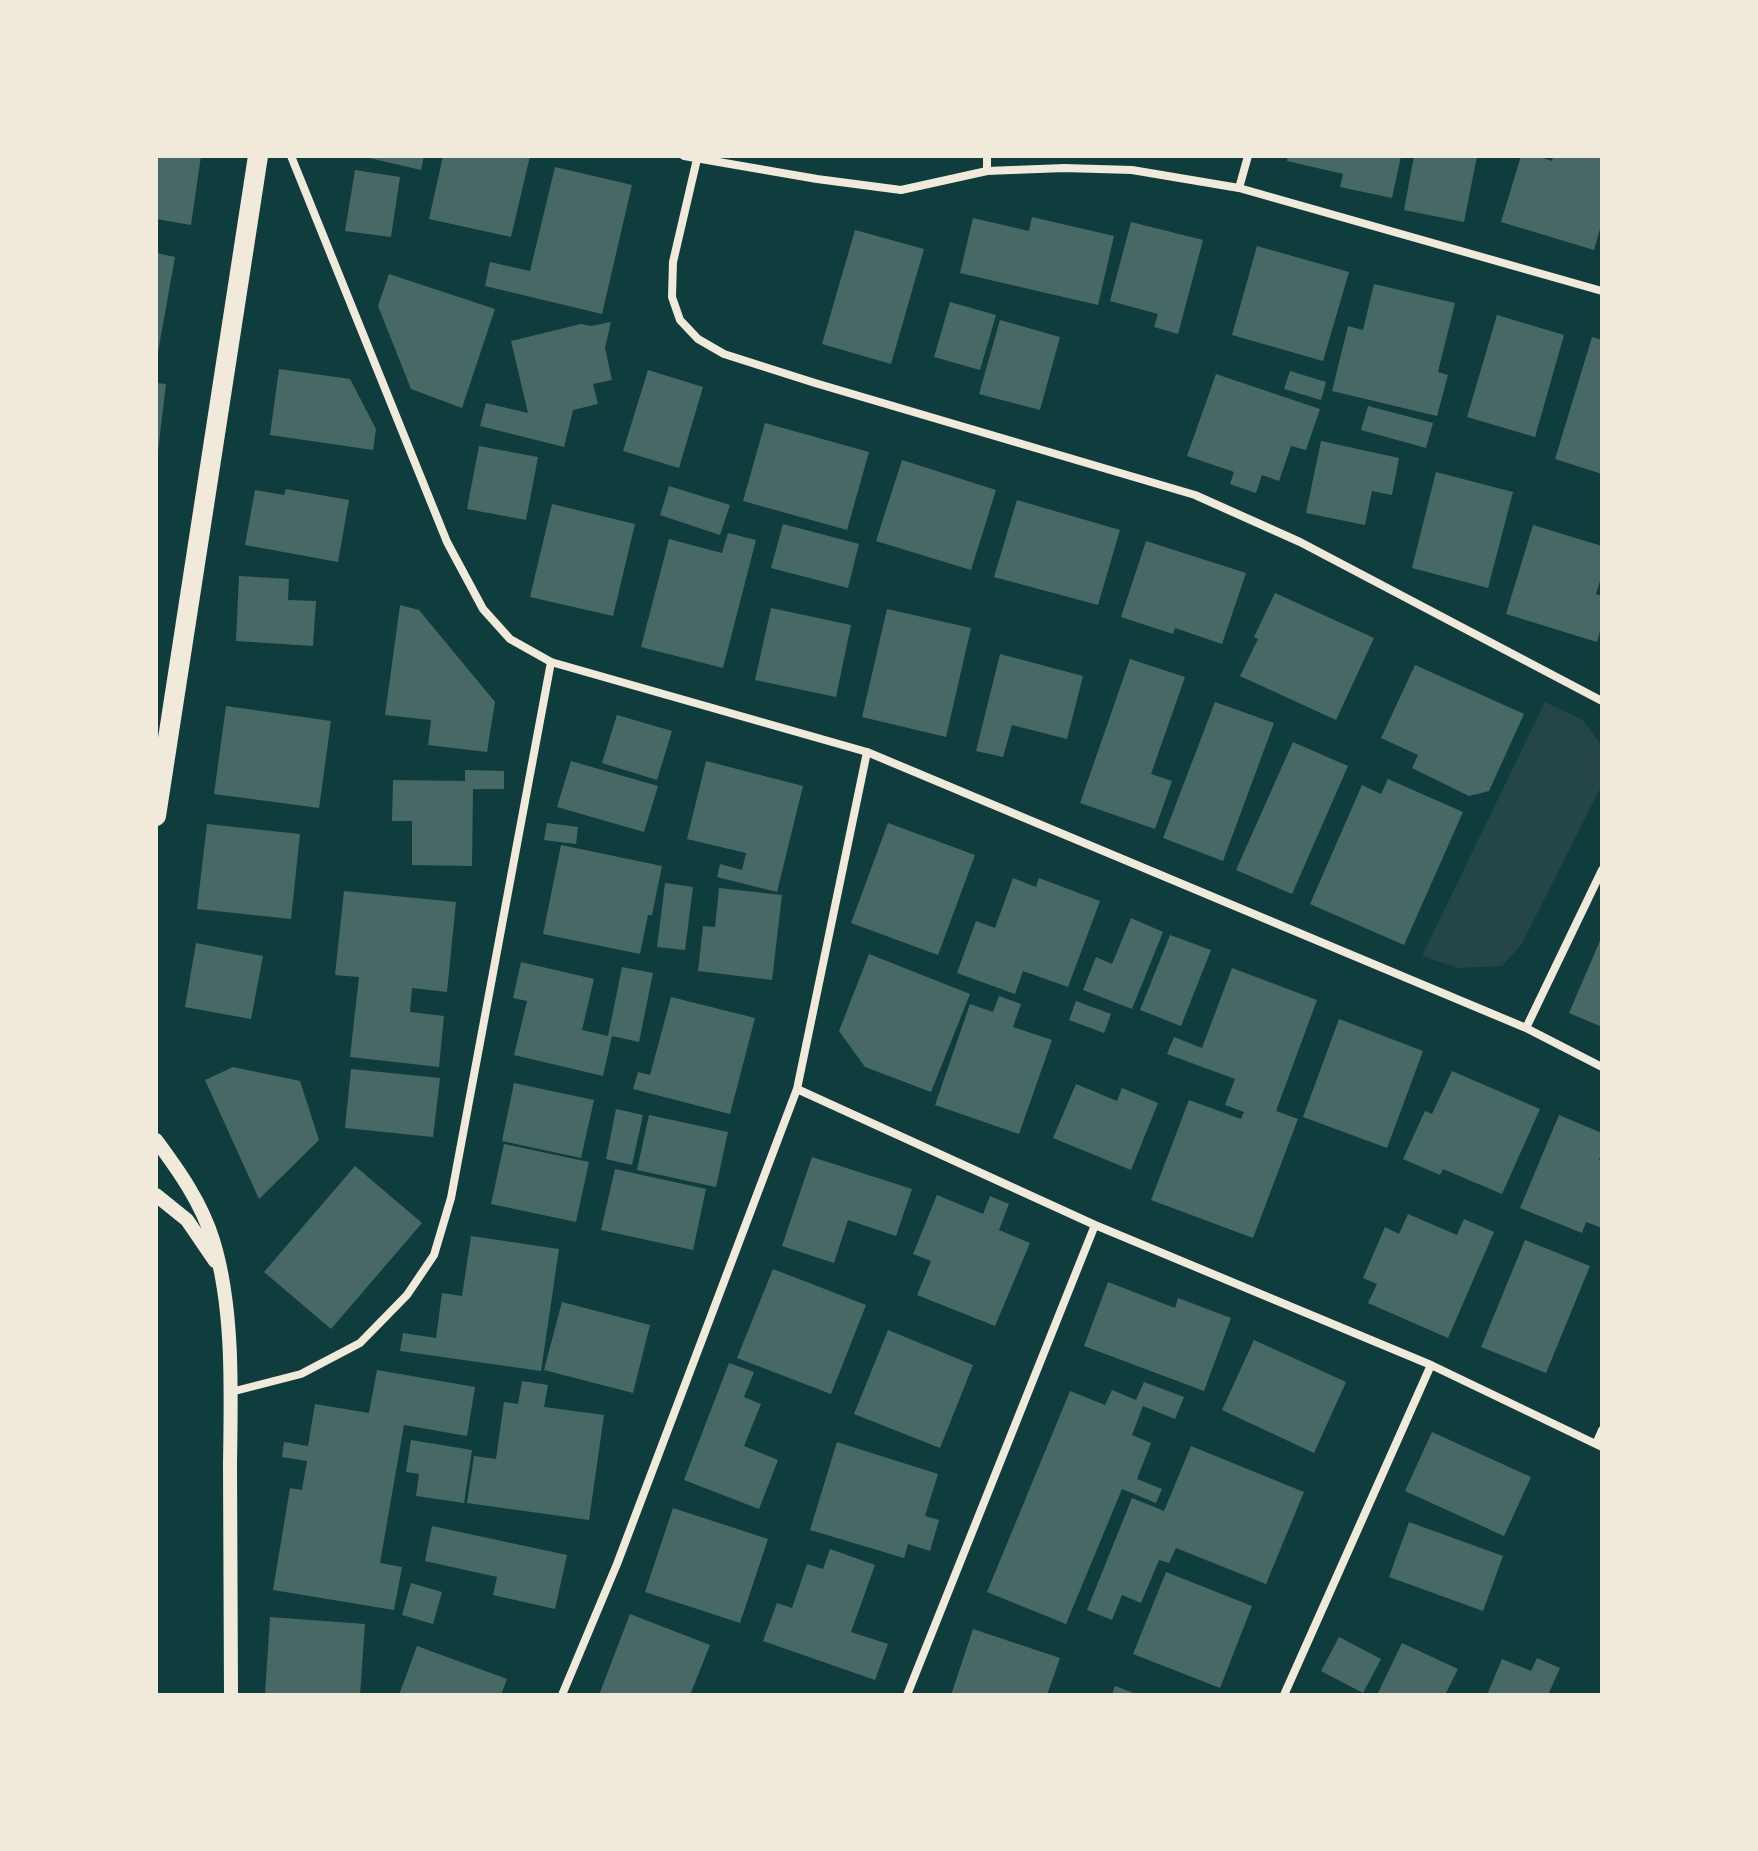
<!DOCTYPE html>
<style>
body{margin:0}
#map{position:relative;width:1758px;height:1851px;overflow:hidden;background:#0f3d3e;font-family:"Work Sans",sans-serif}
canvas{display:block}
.frame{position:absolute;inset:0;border:158px solid #f1e9da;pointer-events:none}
</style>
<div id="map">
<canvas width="1758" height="1851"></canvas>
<div class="frame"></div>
</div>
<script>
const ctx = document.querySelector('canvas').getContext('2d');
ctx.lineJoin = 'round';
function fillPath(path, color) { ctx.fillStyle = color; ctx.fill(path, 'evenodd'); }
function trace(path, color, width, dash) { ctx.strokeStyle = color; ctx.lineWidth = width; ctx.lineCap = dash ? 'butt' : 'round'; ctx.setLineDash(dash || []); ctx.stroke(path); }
fillPath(new Path2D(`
 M1545 702 1583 720 1601 745 1602 785 1521 945 1502 966 1458 968 1422 956Z`), '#244646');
fillPath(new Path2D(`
 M156 156H201L191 225 156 219Z
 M361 156H424L421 170Z
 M443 156H530L511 237 429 219Z
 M1288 156H1401L1392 198 1340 187 1343 174 1287 161Z
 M1414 156H1477L1464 222 1404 210Z
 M1521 156H1537L1552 161 1553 156H1602V229H1600L1594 250 1501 222Z
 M555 167 632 185 602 314 485 286 490 262 530 271Z
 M355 170 400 177 391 237 345 231Z
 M1032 217 1114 236 1098 305 960 273 973 218 1029 231Z
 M1131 222 1203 240 1178 334 1154 327 1158 314 1110 301Z
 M855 230 924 249 891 364 822 344Z
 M1257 246 1349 272 1323 361 1232 335Z
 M156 253 175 257 158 352H156Z
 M389 274 495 309 462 408 411 389 378 306Z
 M1374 284 1455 303 1438 372 1448 375 1437 416 1332 391 1348 326 1363 330Z
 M950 302 996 315 980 370 934 357Z
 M1497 315 1564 335 1535 437 1467 417Z
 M1000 320 1060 337 1040 410 979 394Z
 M611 322 605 348 612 380 593 384 598 404 573 410 564 447 480 426 486 403 528 413 511 341 581 324 591 326Z
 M1592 337 1602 340V474L1555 459Z
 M279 369 350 379 376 429 373 450 270 435Z
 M648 370 703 387 679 468 623 451Z
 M1290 371 1326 382 1321 400 1284 389Z
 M1216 374 1320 409 1306 450 1291 446 1279 481 1262 475 1256 493 1230 484 1234 472 1187 456Z
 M156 383 166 384 158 451H156Z
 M1368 406 1433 423 1426 448 1361 430Z
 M765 423 869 452 847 530 743 501Z
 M1321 441 1399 458 1392 495 1372 491 1365 525 1306 513Z
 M479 446 538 457 526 520 467 509Z
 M902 460 996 490 971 570 876 541Z
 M1436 472 1513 492 1488 588 1412 568Z
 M669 486 730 505 720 535 660 515Z
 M286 489 349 500 338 562 245 545 255 490 284 495Z
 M1017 500 1120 530 1098 605 994 577Z
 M552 504 635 524 613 616 530 597Z
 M783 524 859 544 848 588 771 568Z
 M1533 525 1602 546V574L1596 594 1602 596V624L1597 642 1506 614Z
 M728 533 756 540 723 668 641 647 669 539 722 553Z
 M1146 541 1246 573 1222 644 1175 628 1173 634 1121 617Z
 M239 576 289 579 288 600 316 601 313 646 236 641Z
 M1275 593 1374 638 1336 720 1240 676 1258 639 1254 637Z
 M400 605 419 610 495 702 487 752 428 745 431 720 385 715Z
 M771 608 851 625 836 697 755 680Z
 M887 609 971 628 946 737 862 717Z
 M1000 654 1083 676 1067 739 1012 725 1003 757 976 751Z
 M1130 659 1185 677 1151 774 1172 781 1155 829 1080 803Z
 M1415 665 1524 714 1489 791 1469 796 1412 768 1418 755 1381 738Z
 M1215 702 1274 723 1223 861 1163 838Z
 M226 706 331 721 319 808 214 794Z
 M617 715 672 731 657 780 602 763Z
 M1293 742 1348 766 1292 894 1236 870Z
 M571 761 658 786 644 832 557 807Z
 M706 761 803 786 777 892 717 877 720 864 742 870 746 853 687 839Z
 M465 770 504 771V789H473L472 866 412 865V821H392L393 780 465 781Z
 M1388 779 1463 812 1404 945 1310 904 1362 785 1381 794Z
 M547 823 578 827 576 844 544 840Z
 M888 823 975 855 938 955 851 923Z
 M207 824 300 834 291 919 197 909Z
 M561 845 662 866 652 915H648L640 954 543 934Z
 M1013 878 1036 887 1039 878 1100 901 1068 987 1023 971 1015 994 957 973 976 921 995 928Z
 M665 883 693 887 685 950 657 947Z
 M719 888 782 895 772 980 698 971 703 926 715 927Z
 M344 891 456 902 447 992 412 988 410 1012 444 1016 439 1067 350 1057 359 977 335 975Z
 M1131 918 1163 932 1132 1009 1083 990 1096 957 1112 964Z
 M1170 935 1211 950 1181 1026 1140 1010Z
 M1602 936V1027L1569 1013Z
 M196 943 263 956 251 1019 185 1007Z
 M869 954 970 994 931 1092 865 1067 839 1031Z
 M521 962 594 979 582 1030 608 1036 622 967 653 973 639 1042 612 1036 603 1076 514 1055 527 1001 513 998Z
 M1232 968 1317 1000 1276 1111 1298 1119 1253 1238 1151 1200 1189 1100 1241 1119 1244 1112 1225 1105 1235 1079 1167 1054 1174 1037 1202 1048Z
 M999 996 1021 1004 1013 1027 1052 1040 1019 1134 935 1105 970 1004 993 1012Z
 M671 997 755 1018 730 1114 633 1089 638 1072 650 1075Z
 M1076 1001 1111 1014 1104 1033 1069 1020Z
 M1339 1019 1423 1051 1387 1148 1303 1117Z
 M233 1067 300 1081 319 1140 259 1199 205 1080Z
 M351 1069 440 1078 433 1137 345 1128Z
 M1452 1071 1540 1109 1502 1194 1443 1169 1440 1175 1403 1159 1425 1111 1432 1114Z
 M514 1083 594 1100 581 1158 502 1141Z
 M1076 1084 1117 1101 1122 1088 1158 1103 1131 1170 1053 1138Z
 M616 1109 643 1115 632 1165 606 1159Z
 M649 1115 728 1132 716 1187 637 1170Z
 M1559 1115 1602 1133V1152L1599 1160 1602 1162V1228L1586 1222 1582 1233 1520 1208Z
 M504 1144 589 1162 576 1222 491 1204Z
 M812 1157 912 1189 896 1236 848 1220 834 1263 782 1246Z
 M355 1166 422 1223 331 1329 264 1272Z
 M615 1169 706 1189 693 1250 601 1230Z
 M937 1195 983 1214 990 1196 1009 1204 999 1230 1030 1243 995 1326 917 1295 931 1261 913 1254Z
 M1408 1214 1457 1235 1464 1219 1494 1232 1448 1338 1368 1303 1377 1284 1363 1278 1385 1227 1399 1234Z
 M471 1236 559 1249 541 1371 400 1351 403 1333 436 1338 442 1293 462 1296Z
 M1525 1240 1590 1266 1546 1373 1481 1347Z
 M773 1269 866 1305 831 1394 737 1358Z
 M1108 1282 1175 1308 1178 1298 1231 1318 1204 1391 1084 1346Z
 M562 1302 650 1325 633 1393 544 1370Z
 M888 1330 973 1365 940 1448 854 1414Z
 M1254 1340 1346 1382 1314 1453 1222 1410Z
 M729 1363 754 1372 744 1397 761 1404 744 1446 778 1460 759 1509 684 1480Z
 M377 1370 475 1387 467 1436 404 1425 380 1563 402 1567 394 1610 273 1590 290 1488 302 1490 307 1461 282 1457 284 1442 308 1446 315 1404 369 1413Z
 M522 1381 548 1385 544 1407 604 1415 589 1520 467 1503 474 1456 496 1459 504 1402 518 1404Z
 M1144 1382 1184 1397 1175 1419 1143 1406 1132 1435 1151 1443 1137 1479 1162 1489 1156 1503 1122 1489 1066 1624 987 1592 1070 1391 1105 1405 1112 1390 1136 1400Z
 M1432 1432 1531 1477 1504 1536 1405 1491Z
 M411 1440 472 1450 464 1503 416 1496 419 1474 406 1472Z
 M837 1442 938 1474 925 1516 939 1520 930 1551 908 1544 904 1558 810 1530Z
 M1191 1446 1304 1492 1266 1584 1176 1548 1169 1563 1159 1560 1141 1603 1122 1595 1112 1620 1087 1610 1132 1498 1164 1511Z
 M673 1508 768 1539 740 1623 645 1592Z
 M1409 1522 1503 1556 1483 1611 1389 1577Z
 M432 1526 567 1555 555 1609 493 1595 497 1577 425 1561Z
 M830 1549 875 1565 851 1632 888 1644 875 1680 763 1641 777 1603 792 1608 807 1564 823 1569Z
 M1166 1572 1252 1606 1220 1688 1133 1654Z
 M411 1583 442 1592 433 1624 402 1615Z
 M630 1614 710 1645 690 1695H599Z
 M270 1617 365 1624 360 1695H265Z
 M973 1629 1060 1658 1047 1695H951Z
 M1339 1637 1381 1659 1363 1693 1321 1671Z
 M1402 1643 1458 1669 1445 1695H1377Z
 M417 1646 507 1679 501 1695H399Z
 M1537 1658 1560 1668 1548 1695H1487L1502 1659 1531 1671Z
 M1115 1686 1139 1695H1112Z`), '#486865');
trace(new Path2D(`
 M291 156 447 542 483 609 510 639 551 662 867 752 1526 1028 1602 1067
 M684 156 817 179 901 190 987 171 1064 168 1132 170 1239 188 1602 291
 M987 156V171
 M697 159 673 262 672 297 680 320 698 339 724 354 815 383 1195 495 1300 542 1602 701
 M1239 188 1248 156
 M1526 1028 1602 870
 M797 1089 1095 1225 1431 1365 1602 1447
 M231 1392 301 1374 360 1343 407 1295 434 1255 451 1198 551 662
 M1596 1444 1602 1430
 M562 1695 617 1564 797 1089 867 752
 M907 1695 1095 1225
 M1284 1695 1431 1365`), '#f1e9da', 8);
trace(new Path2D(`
 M156 1140C179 1171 201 1202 213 1240 234 1308 231 1392 230 1464 230 1541 230 1618 231 1695
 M156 1195 187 1220 215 1261`), '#f1e9da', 14);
trace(new Path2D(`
 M156 816 258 156`), '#f1e9da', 20);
</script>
